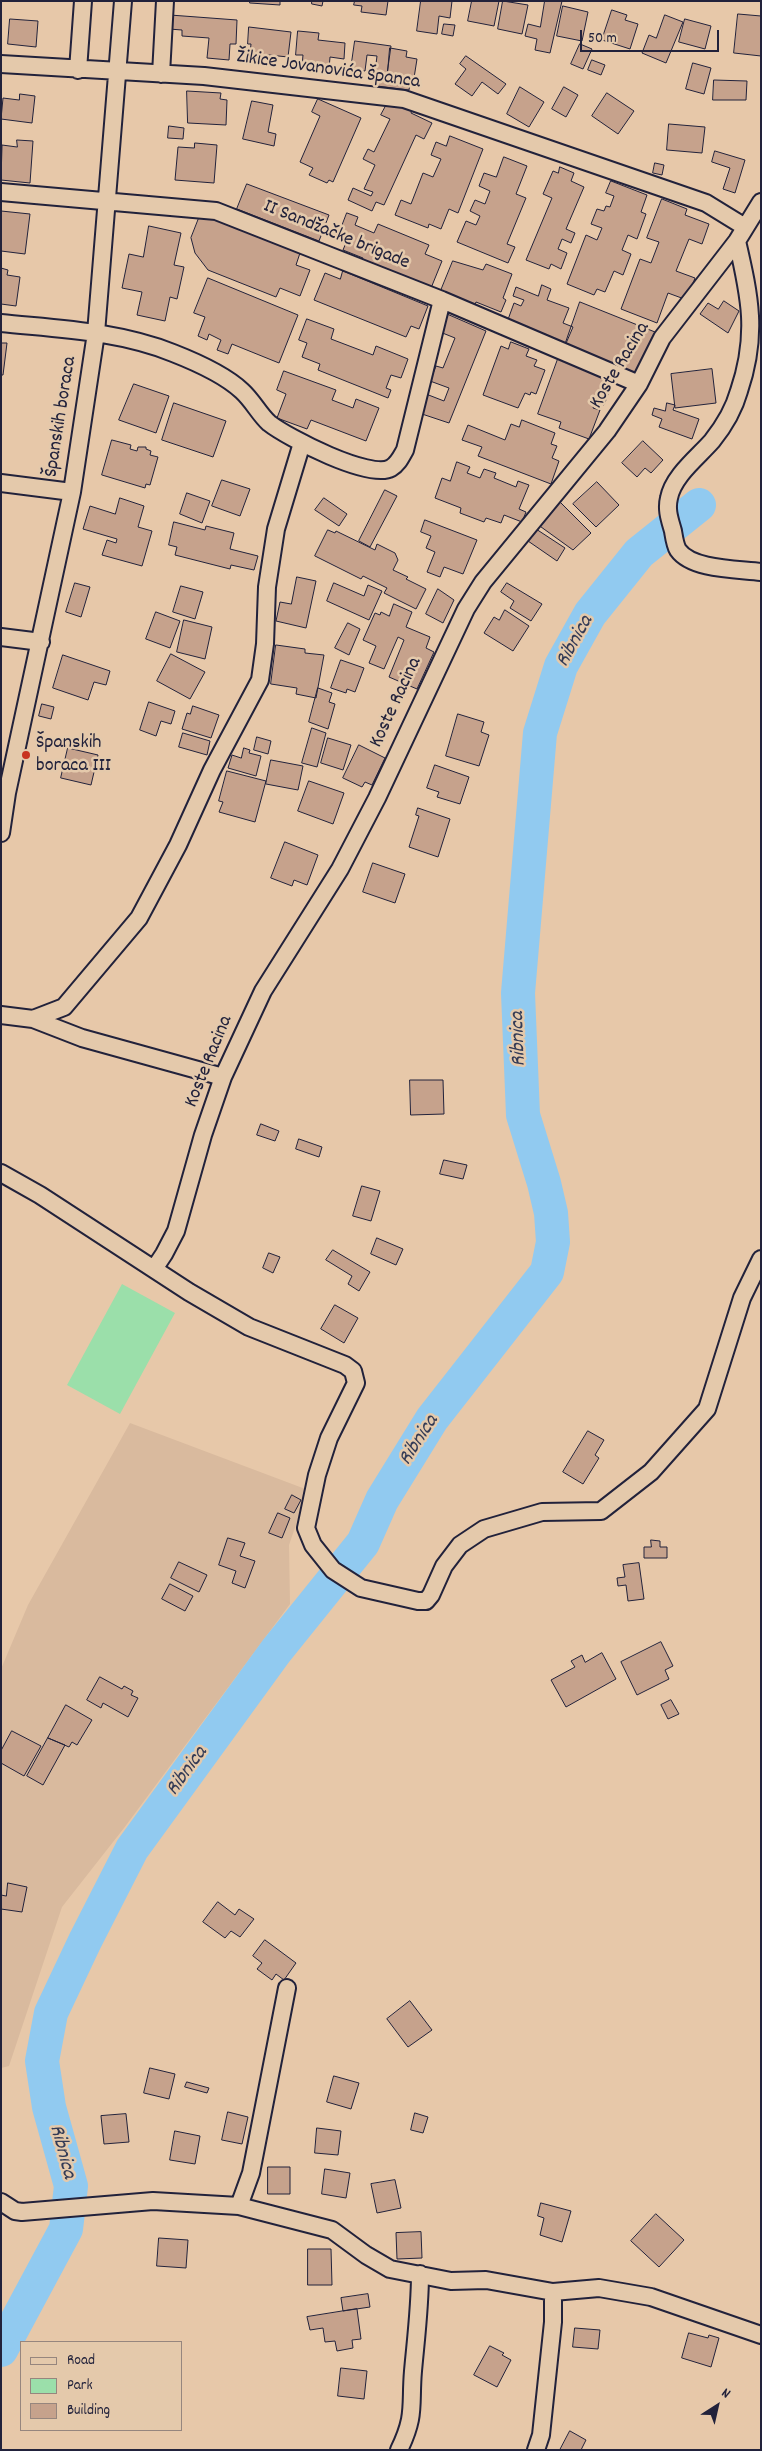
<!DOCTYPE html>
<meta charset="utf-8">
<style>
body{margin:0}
#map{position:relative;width:762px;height:2451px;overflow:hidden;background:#e7c8a9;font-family:Dekko,sans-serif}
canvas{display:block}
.frame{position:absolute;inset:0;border:2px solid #22223b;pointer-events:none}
.legend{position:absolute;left:20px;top:2341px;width:162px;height:90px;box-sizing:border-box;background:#e4c9ab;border:1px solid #96867e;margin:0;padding:6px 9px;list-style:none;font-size:15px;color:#22223b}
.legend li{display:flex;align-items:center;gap:10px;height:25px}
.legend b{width:25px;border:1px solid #96867e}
.north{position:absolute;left:692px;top:2381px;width:50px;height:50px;-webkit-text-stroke:4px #e4c9ab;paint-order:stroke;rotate:35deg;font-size:14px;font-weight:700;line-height:20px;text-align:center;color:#22223b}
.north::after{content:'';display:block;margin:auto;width:18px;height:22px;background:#22223b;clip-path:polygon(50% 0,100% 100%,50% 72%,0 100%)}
.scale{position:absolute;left:580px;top:30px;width:139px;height:22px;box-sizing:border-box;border:2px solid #22223b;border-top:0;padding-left:6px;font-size:15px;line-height:18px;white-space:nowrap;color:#22223b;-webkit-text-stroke:4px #e4c9ab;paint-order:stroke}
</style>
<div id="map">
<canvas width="762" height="2451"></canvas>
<div class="frame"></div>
<ul class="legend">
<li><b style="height:6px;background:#e4c9ab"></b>Road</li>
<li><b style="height:14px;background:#9bdfaa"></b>Park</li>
<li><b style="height:14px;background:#c6a28c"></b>Building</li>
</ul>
<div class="north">N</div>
<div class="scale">50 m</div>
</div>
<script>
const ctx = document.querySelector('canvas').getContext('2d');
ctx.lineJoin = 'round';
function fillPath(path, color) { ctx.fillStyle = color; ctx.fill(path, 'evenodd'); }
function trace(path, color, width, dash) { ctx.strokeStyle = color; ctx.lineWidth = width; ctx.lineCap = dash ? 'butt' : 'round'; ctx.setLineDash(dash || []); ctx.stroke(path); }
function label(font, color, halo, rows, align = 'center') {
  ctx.font = font + ' Dekko,sans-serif'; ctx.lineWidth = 5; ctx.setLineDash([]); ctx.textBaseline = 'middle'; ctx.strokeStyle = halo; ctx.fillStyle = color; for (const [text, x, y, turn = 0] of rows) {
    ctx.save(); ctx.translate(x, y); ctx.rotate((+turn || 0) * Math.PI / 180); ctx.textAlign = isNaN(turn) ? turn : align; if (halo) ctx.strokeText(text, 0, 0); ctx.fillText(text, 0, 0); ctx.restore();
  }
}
fillPath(new Path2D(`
 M130 1423 308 1490 289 1545 290 1604 124 1828 62 1907 9 2066 1 2068V1669L28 1605Z`), '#d9ba9e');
fillPath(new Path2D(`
 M122 1284 175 1313 120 1414 67 1385Z`), '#9bdfaa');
trace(new Path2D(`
 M1 2350 66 2229 71 2186 49 2107 42 2061 51 2013 85 1941 132 1849 276 1651 363 1543 382 1500 432 1419 547 1272 553 1242 551 1213 544 1183 523 1115 518 993 540 733 561 666 590 614 639 553 699 505`), '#91caf0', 34);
const building = new Path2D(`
 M250 1H280V5L250 3Z
 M312 1H323L322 6 312 4Z
 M355 1H388L386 15 361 12 362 6 354 5Z
 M421 1H452L450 18 439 16 437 34 417 31Z
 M472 1H499L494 26 468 21Z
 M503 1 528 5 522 34 498 29Z
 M545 1H562L550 53 535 50 537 39 525 36 528 24 540 27Z
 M563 6 588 12 582 41 557 36Z
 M612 10 627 15 625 20 638 24 630 49 602 40Z
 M738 14 761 16V56L734 53Z
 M170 15 237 20 236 44H230L229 60 207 58 209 38 182 36V30L169 29Z
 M665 15 683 22 666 63 642 53 649 35 656 38Z
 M10 19 38 21 36 47 8 44Z
 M685 19 711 26 705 49 679 42Z
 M444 24 455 25 453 36 442 34Z
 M249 27 291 32 288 57 250 53 251 44H248Z
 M298 31 319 33 318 40 345 43 344 59 330 57 329 69 302 66 303 55H296Z
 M355 41 391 46 387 74 375 72 377 56 367 55 365 71 351 69Z
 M580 44 592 49 583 69 571 64Z
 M390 48 407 51 406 57 417 59 414 78 411 77 409 90 377 86 379 73 387 74Z
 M466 56 506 84 498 94 482 82 472 96 455 84 466 69 460 64Z
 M592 60 605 65 601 75 588 70Z
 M693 63 711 68 704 94 686 89Z
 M714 80 747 81 746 100H713Z
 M520 87 544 102 529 127 507 114Z
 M564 87 578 95 566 117 552 109Z
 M187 91 221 93 220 99 227 100 226 125 188 123Z
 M607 93 634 111 618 134 592 116Z
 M20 94 35 96 32 123 1 119 3 98 19 100Z
 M318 99 361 118 333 182 329 180 327 183 309 175 313 168 300 162 320 116 312 112Z
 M252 101 273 105 268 132 276 134 274 146 243 139Z
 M387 104 412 110 411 113 432 123 424 139 416 135 384 205 376 202 372 211 348 200 353 188 371 196 373 192 364 189 375 165 363 159 368 149 374 152 390 119 381 115Z
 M669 124 705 127 702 153 667 150Z
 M169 126 184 128 183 139 168 138Z
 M450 136 483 149 458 213 449 209 441 229 429 224 428 228 395 215 401 200 411 204 423 173 433 177 441 159 431 155 436 142 446 146Z
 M17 140 33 141 30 183 1 180 2 145 17 147Z
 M195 143 217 145 214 183 175 180 178 147 194 148Z
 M715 151 745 160 735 193 723 189 730 168 712 162Z
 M504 157 527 166 516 194 526 198 507 244 515 247 508 263 457 242 466 221 476 225 480 216 470 211 475 200 485 204 490 191 479 186 484 173 496 177Z
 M655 163 664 165 662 175 653 173Z
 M560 167 574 173 571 181 584 187 566 229 575 233 571 243 562 239 558 249 567 253 561 269 551 264 549 269 526 260 552 198 543 194 553 171 558 173Z
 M611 181 647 195 641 212 646 214 637 239 628 235 622 250 631 254 623 275 614 271 605 292 597 289 594 295 567 284 586 235 597 240 602 228 591 224 597 209 604 211 606 206 610 207 614 196 606 193Z
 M247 184 329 215 319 241 237 209Z
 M662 199 687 209 685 215 709 224 702 244 689 239 676 271 695 278 687 300 668 293 657 323 621 309 640 259 651 263 659 242 647 238Z
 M1 211 30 214 25 254 1 251Z
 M201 213 300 253 296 265 310 270 300 296 280 288 276 297 208 270 195 253 191 238Z
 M347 213 358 217 355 225 374 233 378 224 429 245 425 254 442 261 429 293 360 265 363 258 343 250 348 238 339 234Z
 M149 226 181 233 174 265 184 267 177 299 170 297 165 321 137 315 142 292 122 288 129 254 143 257Z
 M453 261 483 270 486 264 512 274 503 298 506 300 501 312 476 302 474 307 440 293Z
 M1 268 8 270 7 275 20 277 16 306 1 304Z
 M343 271 428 306 419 329 411 326 406 337 314 300 325 273 340 279Z
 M208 278 298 315 279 363 232 344 228 354 217 350 221 340 209 334 207 340 198 336 205 317 194 313Z
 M542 285 551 289 547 300 569 308 563 323 573 327 564 348 506 325 514 303 521 306 524 300 513 296 516 287 538 296Z
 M724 301 739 311 728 333 700 314 708 303 718 309Z
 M580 302 655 332 637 377 564 348Z
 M447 314 486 331 449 423 419 413 426 394 444 401 449 388 430 381 436 366 443 368 455 338 440 332Z
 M307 319 334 329 331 339 373 355 376 346 408 359 401 378 391 375 386 388 391 390 388 398 318 370 320 364 302 357 307 343 299 340Z
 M511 342 529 349 526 356 537 360 534 366 545 370 536 394 531 392 530 395 525 393 518 408 483 395 501 346 508 349Z
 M1 343H7L3 375H1Z
 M558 359 608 377 604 388 610 389 604 405 595 401 593 408 600 410 589 439 559 428 561 422 538 414Z
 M712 369 716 403 675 408 671 374Z
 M284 371 336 390 332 400 353 408 356 399 379 408 366 441 311 420 307 429 277 418 286 394 277 390Z
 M134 384 169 396 156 433 119 420Z
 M174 403 226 421 213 457 162 440Z
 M667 403 675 405 673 410 699 419 692 439 659 427 662 419 652 415 654 408 665 411Z
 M522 420 555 433 551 444 557 446 552 458 559 461 551 484 478 456 482 447 462 440 468 425 505 440 511 424 519 427Z
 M112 440 131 445 130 449 137 451 138 447H146V449L151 451 150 455 158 457 150 485 146 484 145 488 102 475Z
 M643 441 663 460 651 473 645 468 637 477 622 463Z
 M457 462 470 467 467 473 480 478 484 469 496 473 494 478 516 487 518 481 529 485 519 509 526 512 522 522 504 515 501 523 486 518 484 522 460 513 461 508 435 498 442 478 450 481Z
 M222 480 250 489 240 516 212 506Z
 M597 482 619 505 596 527 573 504Z
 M385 490 397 496 370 547 359 541Z
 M187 493 210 501 202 523 180 514Z
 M120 498 144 506 138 527 152 531 142 566 102 555 107 540 116 543 117 539 83 529 90 506 115 514Z
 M324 498 347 514 339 526 315 510Z
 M559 501 591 533 573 550 537 524Z
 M425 520 477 540 463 574 444 567 440 577 427 572 435 552 426 548 431 536 421 532Z
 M174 522 205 530 206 526 234 533 230 549 258 556 254 570 231 565 230 569 175 555 177 547 169 545Z
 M536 529 565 548 557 561 528 541Z
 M328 530 335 533 336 531 375 550 377 544 395 553 398 560 393 570 408 577 406 579 426 589 416 609 384 593 387 588 363 576 361 579 315 556Z
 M297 577 316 581 306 628 276 621 280 602 291 604Z
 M75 583 90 587 81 617 66 612Z
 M334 583 364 596 368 585 382 591 369 620 327 601Z
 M507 583 542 604 531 621 510 608 514 601 501 592Z
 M181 586 203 592 195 619 173 612Z
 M438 589 454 600 443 623 426 614Z
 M394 604 412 612 406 627 430 637 426 648 434 652 417 689 389 677 404 640 398 637 384 669 369 663 376 646 363 640 375 613 380 615 381 612 389 616Z
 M505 610 529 626 513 651 484 633 494 617 499 620Z
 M156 612 180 621 170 648 146 639Z
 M184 620 212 627 205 659 177 652Z
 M348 623 360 629 349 655 335 648Z
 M276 645 305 649V653L324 655 316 698 296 694 297 688 271 684Z
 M171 654 205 672 190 699 157 681Z
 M63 655 110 671 106 685 94 682 88 700 53 688Z
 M341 660 364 668 355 692 347 689 346 693 331 688Z
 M318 688 332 693 329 702 335 704 328 729 309 722Z
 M149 702 175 711 171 724 161 721 156 736 140 730Z
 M42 704 54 707 51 719 39 716Z
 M193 706 219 715 211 738 182 729 187 713 190 714Z
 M458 714 484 722 481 732 489 735 479 766 446 756Z
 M312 728 326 733 317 767 302 763Z
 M183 733 210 741 207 755 179 747Z
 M257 737 271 741 268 754 254 750Z
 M328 738 351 745 343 770 321 763Z
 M359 745 385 758 372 785 365 782 362 787 343 778Z
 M68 748 98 755 91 785 61 778Z
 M244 748 250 750 249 753 261 756 256 776 228 768 232 755 241 758Z
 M271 760 303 766 298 790 266 784Z
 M435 765 469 777 460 804 437 797 439 792 427 788Z
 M227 771 266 781 255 822 219 812 223 802 219 801Z
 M309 781 344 793 333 824 298 811Z
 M418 808 450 819 438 857 409 847 419 816 416 815Z
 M285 842 318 855 307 885 294 880 292 886 271 878Z
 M373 863 405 874 395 903 363 892Z
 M410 1080H443L444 1114 411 1115Z
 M261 1124 279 1131 275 1141 257 1135Z
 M299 1139 322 1147 319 1157 296 1149Z
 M444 1160 467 1165 463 1179 440 1174Z
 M362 1186 380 1191 371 1221 353 1216Z
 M377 1238 403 1249 396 1265 371 1254Z
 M333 1250 370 1272 359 1291 348 1284 352 1276 326 1260Z
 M269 1253 280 1257 273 1273 263 1268Z
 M335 1305 358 1318 344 1343 321 1329Z
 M588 1431 604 1440 595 1455 599 1458 583 1484 563 1472Z
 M292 1495 301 1500 294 1513 285 1509Z
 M278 1513 290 1518 282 1538 269 1533Z
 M228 1538 245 1543 240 1556 255 1561 245 1588 232 1583 236 1571 219 1565Z
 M651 1540 660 1541V1547H667V1558H644V1547H651Z
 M179 1562 207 1575 199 1592 171 1578Z
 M639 1563 644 1599 628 1601 626 1585 618 1586 617 1578 625 1577 623 1565Z
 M170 1584 193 1596 185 1611 162 1599Z
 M661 1642 673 1666 665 1670 669 1679 637 1695 621 1662Z
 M602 1653 616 1679 566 1707 551 1680 575 1667 571 1661 582 1655 585 1662Z
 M100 1677 122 1689 124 1686 133 1691 131 1695 138 1698 128 1717 103 1703 101 1708 87 1700Z
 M671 1700 679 1714 668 1719 661 1705Z
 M66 1705 92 1720 77 1745 72 1742 69 1747 48 1738Z
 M12 1731 41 1746 24 1776 1 1763V1751Z
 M48 1738 65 1745 43 1785 27 1776Z
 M8 1883 27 1887 22 1912 1 1909V1895L6 1896Z
 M218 1902 235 1915 239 1909 254 1919 240 1937 231 1931 225 1938 203 1922Z
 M265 1940 296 1963 284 1980 276 1974 272 1980 257 1969 262 1963 253 1956Z
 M410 2001 432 2030 408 2047 387 2019Z
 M150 2068 175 2074 169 2099 144 2093Z
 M334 2076 359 2083 351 2109 327 2102Z
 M187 2082 209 2088 207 2093 185 2087Z
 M228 2112 248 2117 242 2144 222 2140Z
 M415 2113 428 2117 423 2133 411 2130Z
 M126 2114 129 2142 104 2144 101 2116Z
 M317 2128 341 2131 338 2155 315 2153Z
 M175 2131 200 2136 195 2164 170 2160Z
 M268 2167H290V2194H268Z
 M325 2169 350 2173 346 2198 322 2194Z
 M395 2180 401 2208 377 2213 371 2184Z
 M541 2203 571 2211 562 2242 540 2235 544 2218 538 2216Z
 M656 2214 684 2240 659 2267 631 2241Z
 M421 2232 422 2258 397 2259 396 2233Z
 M159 2238 188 2240 186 2268 157 2266Z
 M308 2249H331L332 2285H308Z
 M368 2294 370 2307 343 2311 341 2298Z
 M357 2309 361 2339 352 2340 353 2348 337 2351 335 2341 325 2342 323 2328 310 2330 307 2317Z
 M575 2328 600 2330 598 2349 573 2347Z
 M689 2333 708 2338 709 2335 719 2338 711 2367 682 2358Z
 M490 2346 504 2353 502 2355 511 2360 497 2387 474 2375Z
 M341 2368 367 2371 364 2399 338 2396Z
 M570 2431 586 2440 581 2450H560Z`);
fillPath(building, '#c6a28c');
trace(building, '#22223b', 1);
const street = new Path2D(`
 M1 64 204 76 404 99 706 203 745 227
 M78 70 83 1
 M161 74 165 1
 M1 192 216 211 442 300 639 384
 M737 241C750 297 758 335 739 391 734 409 724 426 712 441 698 457 673 476 669 498 666 510 670 520 673 531 674 537 675 545 678 550 692 570 738 569 761 572
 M1 323C59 329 118 331 173 353 196 362 224 374 242 391 253 401 259 414 269 423 288 438 370 480 391 468 398 464 401 457 405 450L442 300
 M1 483 72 492
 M1 637 41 642
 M1 833 7 793 72 492 96 333 123 1
 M1 1015 33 1019 64 1007 139 918 178 845 212 770 260 680 265 644 267 587 276 529 302 443
 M33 1019 82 1038 223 1077
 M1 1173 40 1195 189 1292 249 1327 345 1365 353 1371 356 1383 329 1438 317 1475 306 1528 313 1545 333 1570 361 1588 418 1601H426L431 1595 444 1566 460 1545 484 1529 542 1512 601 1511 651 1472 707 1409 742 1298 761 1259
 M154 1269 164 1254 176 1231 203 1135 223 1077 263 991 340 869 377 798 466 609 483 582 607 431 639 384 662 338 737 241 761 202
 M1 2202 15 2211 22 2212 153 2201 239 2206 332 2230 366 2255 390 2269 451 2281 486 2280 553 2292 599 2288 651 2297 761 2335
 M239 2206 251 2173 287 1988
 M399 2450C416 2415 410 2406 413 2371 416 2338 420 2307 420 2274
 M536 2450 541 2435 553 2322V2292`);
trace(street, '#22223b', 20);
trace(street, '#e4c9ab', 16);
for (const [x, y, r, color] of [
 [26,755,5,"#c8321e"]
]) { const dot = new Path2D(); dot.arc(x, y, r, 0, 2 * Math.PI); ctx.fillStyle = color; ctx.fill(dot); trace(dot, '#e4c9ab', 2); }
label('20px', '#22223b', '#e4c9ab', [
 ["Žikice Jovanovića Španca",328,71,8],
 ["II Sandžačke brigade",336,236,22],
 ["Koste Racina",621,366,-59],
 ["Španskih boraca",62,417,-81],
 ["Koste Racina",397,703,-65],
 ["Koste Racina",210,1062,-68]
]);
label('20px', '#22223b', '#e4c9ab', [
 ["Španskih",36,744],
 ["boraca III",36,767]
], 'left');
label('italic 21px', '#333b56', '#e4c9ab', [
 ["Ribnica",576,642,-61],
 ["Ribnica",520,1039,-92],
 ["Ribnica",420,1441,-57],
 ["Ribnica",188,1772,-54],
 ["Ribnica",61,2152,75]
]);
</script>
